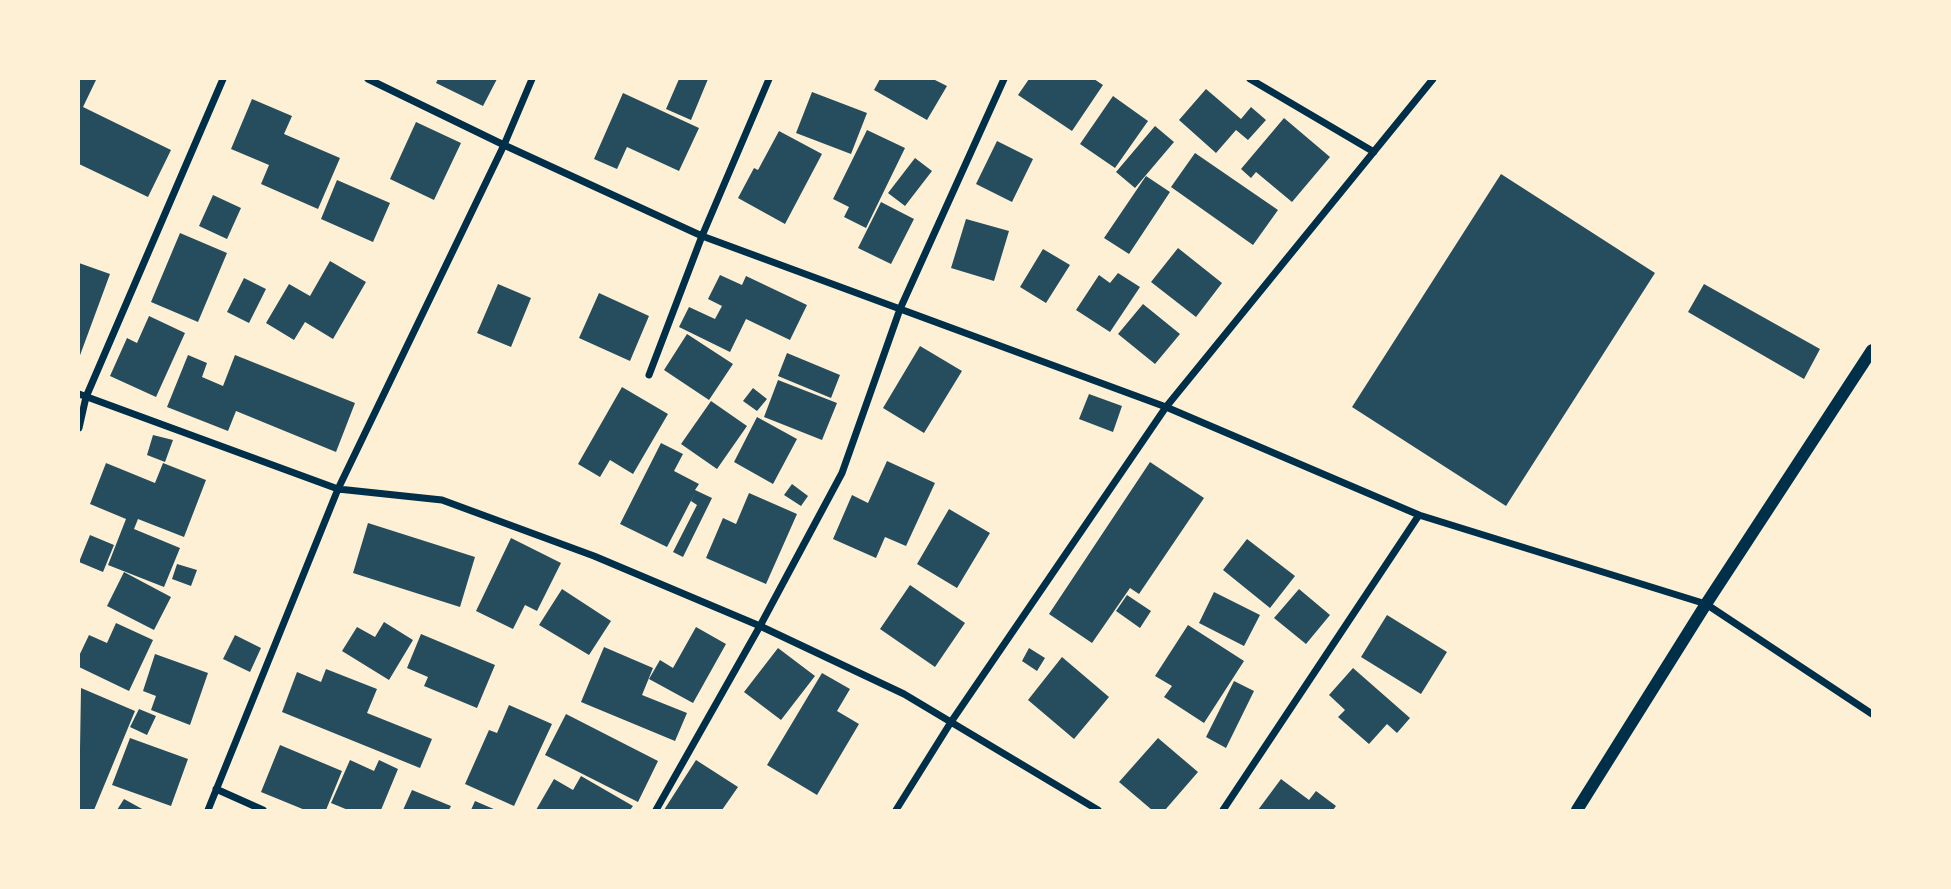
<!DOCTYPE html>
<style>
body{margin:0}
#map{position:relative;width:1951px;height:889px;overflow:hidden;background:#fdf0d5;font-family:Ubuntu,sans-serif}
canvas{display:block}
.frame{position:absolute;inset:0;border:80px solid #fdf0d5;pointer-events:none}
</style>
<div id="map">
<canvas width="1951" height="889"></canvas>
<div class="frame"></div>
</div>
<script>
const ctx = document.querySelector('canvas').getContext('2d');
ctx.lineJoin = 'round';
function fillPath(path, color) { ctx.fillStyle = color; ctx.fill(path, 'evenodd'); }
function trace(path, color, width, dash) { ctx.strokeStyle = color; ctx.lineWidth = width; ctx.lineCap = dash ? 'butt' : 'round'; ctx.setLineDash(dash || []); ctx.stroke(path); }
fillPath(new Path2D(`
 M79 79 96 80 83 107 171 150 148 197 79 164Z
 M438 79H497L483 106 436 83Z
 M679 79H708L691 120 666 109Z
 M880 79H933L947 86 927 120 874 90Z
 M1029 79H1094L1103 85 1072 131 1018 95Z
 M1206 89 1241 119 1251 107 1266 120 1248 140 1236 130 1216 153 1179 120Z
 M812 92 867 113 851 154 796 133Z
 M623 93 699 128 679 171 627 147 617 169 594 159Z
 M1113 96 1148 121 1115 168 1080 144Z
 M252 99 292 116 284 134 340 158 318 209 261 184 269 165 231 149Z
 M1284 118 1330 157 1292 202 1256 172 1251 178 1241 169Z
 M416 122 461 143 434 200 390 179Z
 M1155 126 1174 142 1135 188 1116 172Z
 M867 130 905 148 866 228 844 217 849 207 833 199Z
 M779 131 822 154 785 224 738 198 754 168 758 170Z
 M997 141 1033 159 1012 202 976 184Z
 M1195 153 1278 210 1253 245 1171 187Z
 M915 158 932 171 905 206 888 193Z
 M1501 174 1655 273 1506 506 1352 407Z
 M1146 176 1170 192 1129 254 1104 238Z
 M337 180 390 203 373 242 321 219Z
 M213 195 241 208 227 239 199 226Z
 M881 202 914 219 891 264 858 248Z
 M966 219 1009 231 994 281 951 268Z
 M180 233 227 253 198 322 151 302Z
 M1178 248 1222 283 1196 317 1151 282Z
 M1043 249 1070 265 1046 303 1020 287Z
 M330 261 366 282 333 339 305 322 294 340 266 323 289 284 310 296Z
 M79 263 110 274 79 358Z
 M1118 273 1140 287 1110 332 1076 310 1099 275 1110 283Z
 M720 275 742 285 746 276 807 305 790 340 746 319 730 352 679 327 689 307 715 319 722 306 708 299Z
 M244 278 266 289 249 323 227 312Z
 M498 284 531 298 511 347 477 333Z
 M1704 284 1820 349 1804 379 1688 312Z
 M599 293 649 316 630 361 579 338Z
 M1143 304 1180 334 1155 364 1118 334Z
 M149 316 185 333 156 397 110 376 127 338 137 343Z
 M687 334 733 364 709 400 664 370Z
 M920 346 962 371 924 433 883 408Z
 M787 353 840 375 831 398 778 376Z
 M188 355 207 363 202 377 223 386 235 355 355 403 336 452 236 411 228 431 167 407Z
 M778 380 837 403 822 440 764 417Z
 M622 387 668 414 633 474 610 460 600 477 578 464Z
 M753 388 767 399 757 411 743 401Z
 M1089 394 1122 406 1113 432 1079 419Z
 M711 401 747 426 717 469 681 444Z
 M757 417 797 439 773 484 734 462Z
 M153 435 173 440 165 462 147 455Z
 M661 443 683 454 674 471 699 484 695 490 712 498 683 557 673 552 697 505 691 501 695 493 667 547 620 524Z
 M887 461 935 483 906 546 885 537 876 558 833 539 852 495 868 503Z
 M1150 462 1204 498 1139 594 1130 588 1092 643 1049 614Z
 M106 463 155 483 163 463 206 480 184 537 138 519 134 529 180 548 164 587 108 565 126 519 90 504Z
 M792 484 808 496 801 506 784 495Z
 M749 493 797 514 766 584 706 558 723 518 736 524Z
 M949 509 990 533 957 588 917 564Z
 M368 523 475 557 460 607 353 573Z
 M90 535 114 545 103 572 79 562Z
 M511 538 561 563 537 611 525 605 513 629 476 611Z
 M1247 539 1295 576 1270 608 1223 570Z
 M177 564 197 570 191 586 172 579Z
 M124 572 171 597 154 630 107 606Z
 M910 585 965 623 935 667 880 629Z
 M562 589 611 621 589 655 539 625Z
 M1299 589 1330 615 1306 644 1274 618Z
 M1214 592 1260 615 1244 646 1199 623Z
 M1127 595 1151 611 1140 628 1116 611Z
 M1387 615 1447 652 1421 694 1361 657Z
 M384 622 413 640 389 680 342 651 357 627 375 637Z
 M116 623 153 640 129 691 79 667V656L89 635 107 643Z
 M1188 625 1244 661 1204 723 1164 697 1172 686 1155 676Z
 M696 627 726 644 693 703 649 679 660 660 673 668Z
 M421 634 495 665 477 708 424 686 428 677 407 668Z
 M235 635 261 648 250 672 223 659Z
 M604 647 653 668 642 695 687 713 675 741 581 702Z
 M778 648 815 676 781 720 744 692Z
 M1029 648 1045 658 1037 671 1022 661Z
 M155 654 208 673 190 725 151 710 156 696 143 691Z
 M1062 657 1109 697 1074 739 1028 700Z
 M1353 668 1410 718 1397 733 1387 724 1369 744 1338 717 1345 710 1329 695Z
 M326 669 377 689 367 713 432 739 420 768 282 712 297 672 321 682Z
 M822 673 850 689 837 711 859 724 817 795 767 765Z
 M1234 681 1254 691 1226 748 1206 737Z
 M81 688 135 711 94 810H79Z
 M509 705 552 724 514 806 465 784 489 730 497 733Z
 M139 709 156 716 147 735 130 727Z
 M566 714 658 761 638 802 545 755Z
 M130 738 188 759 171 806 112 785Z
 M1158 738 1198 772 1165 810H1152L1119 782Z
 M280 745 342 771 326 810H305L261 792Z
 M350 760 374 771 379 760 398 769 381 810H348L331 803Z
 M696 760 738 787 722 810H664Z
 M581 776 633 806 630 810H536L554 779 573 790Z
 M1281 779 1309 800 1316 791 1336 806 1333 810H1258Z
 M412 790 451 806 449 810H403Z
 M124 799 144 810H117Z
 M475 801 496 810H471Z`), '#264d5e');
trace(new Path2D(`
 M368 79 504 145 702 236 1166 407 1419 515 1706 604 1872 714
 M1250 79 1374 152
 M649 375 702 236 769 79
 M79 394 338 489 442 500 594 556 760 626 904 694 1098 810
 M79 428 86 397 223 79
 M216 789 263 810
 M208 810 338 489 504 145 532 79
 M656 810 760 626 842 473 900 309 1004 79
 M896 810 951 722 1166 407 1433 79
 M1223 810 1419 515`), '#003049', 7);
trace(new Path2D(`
 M1577 810 1706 604 1872 350`), '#003049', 12);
</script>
